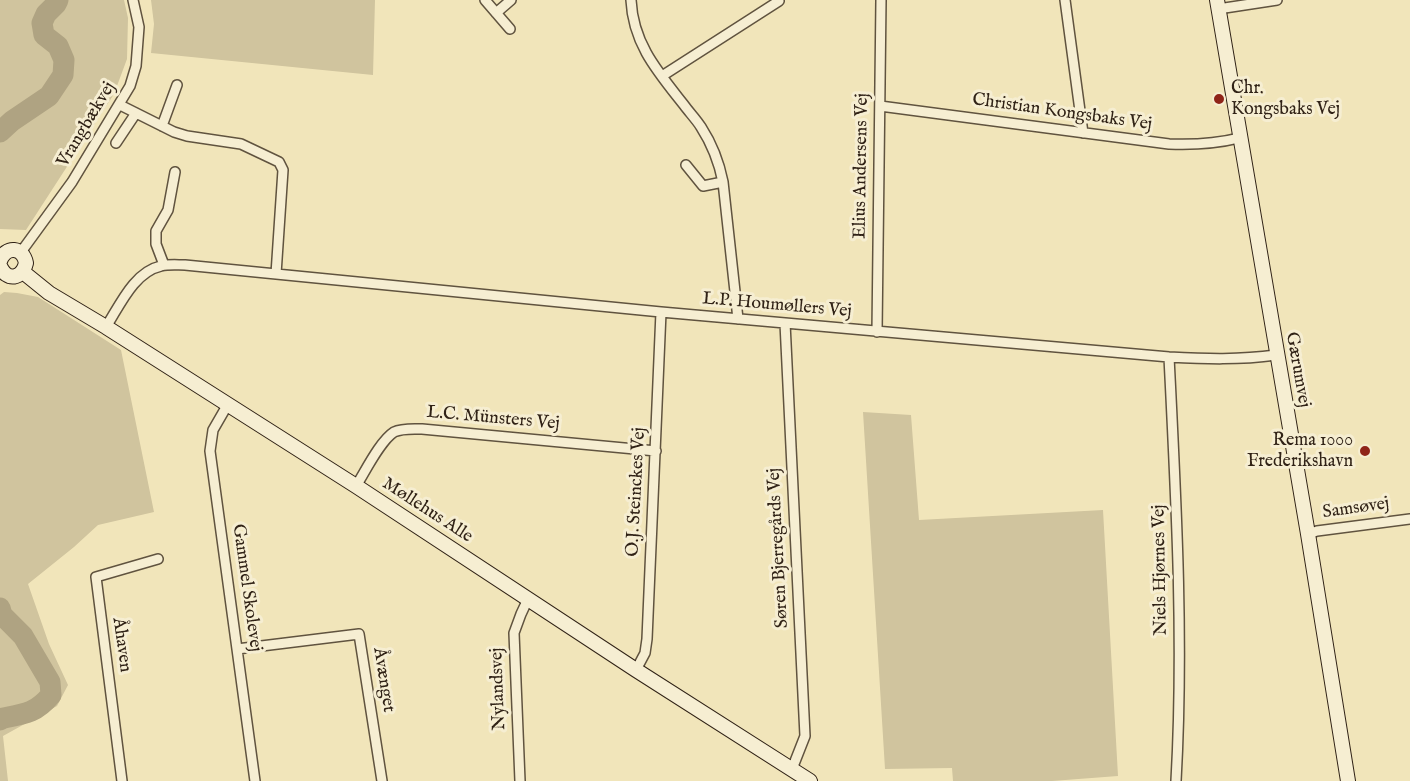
<!DOCTYPE html>
<meta charset="utf-8">
<style>
body{margin:0}
canvas{display:block;background:#f1e5ba}
</style>
<canvas width="1410" height="781"></canvas>
<script>
const ctx = document.querySelector('canvas').getContext('2d');
ctx.lineJoin = 'round';
function fillPath(path, color) { ctx.fillStyle = color; ctx.fill(path, 'evenodd'); }
function trace(path, color, width, dash) { ctx.strokeStyle = color; ctx.lineWidth = width; ctx.lineCap = dash ? 'butt' : 'round'; ctx.setLineDash(dash || []); ctx.stroke(path); }
function label(font, color, halo, rows, align = 'center') {
  ctx.font = font + ' "IM FELL English",serif'; ctx.lineWidth = 6; ctx.setLineDash([]); ctx.textBaseline = 'middle'; ctx.strokeStyle = halo; ctx.fillStyle = color; for (const [text, x, y, turn = 0] of rows) {
    ctx.save(); ctx.translate(x, y); ctx.rotate((+turn || 0) * Math.PI / 180); ctx.textAlign = isNaN(turn) ? turn : align; if (halo) ctx.strokeText(text, 0, 0); ctx.fillText(text, 0, 0); ctx.restore();
  }
}
fillPath(new Path2D(`
 M0 0H124L128 18 127 59 114 94 26 230 0 229Z
 M151 0H375L373 75 151 53 154 24Z
 M4 292 17 293 38 297 121 350 154 512 98 525 74 547 28 584 49 644 68 685 57 706 3 736 8 781H0V295Z
 M863 412 911 415 919 520 1103 510 1118 776 1052 781H953L952 768 885 769Z`), '#d0c49e');
trace(new Path2D(`
 M0 132 12 121 49 96 63 75 64 60 58 46 44 35 42 23 46 14 56 4 58 0
 M0 608 2 615 23 636 50 682 51 695C36 713 25 714 3 718L0 720`), '#afa382', 21);
const street = new Path2D(`
 M485 0 510 29
 M631 0C633 44 658 72 684 105 689 112 696 119 701 127 712 144 719 162 723 182L738 319
 M1065 0 1083 133
 M1218 9 1277 0
 M496 13 511 0
 M662 76 779 1
 M120 105 174 132 187 136 241 144 279 162 283 170 276 274
 M880 106 1169 144C1194 145 1215 144 1239 138
 M162 126 177 85
 M116 143 136 113
 M686 165 703 186 723 182
 M21 252 72 182 130 86 136 66 139 27 133 0
 M164 265 156 244V231L168 210 175 172
 M785 323 805 736 792 769
 M106 327C120 305 134 272 161 266 169 264 177 265 185 265L661 312 1169 357C1207 359 1239 360 1276 355
 M877 332 881 0
 M1169 357C1176 498 1184 640 1176 781
 M228 404 213 430 210 451 255 781
 M356 486C365 472 380 441 394 432 402 428 413 429 422 429L656 451
 M1308 534 1317 531 1410 519
 M237 649 359 634 382 781
 M636 670 645 653 647 639 661 312
 M122 781 96 577 158 559
 M520 781 514 633 521 614 528 599`);
const secondary = new Path2D(`
 M1217 0 1308 534 1348 781
 M0 261C6 245 23 247 26 263 22 279 7 282 0 266
 M23 272 49 293 106 327 356 486 636 670 810 781`);
trace(street, '#60533f', 12);
trace(secondary, '#302216', 16);
trace(street, '#f6eed2', 9);
trace(secondary, '#f6eed2', 14);
for (const [x, y, r, color] of [
 [1219,99,6,"#8f2418"],
 [1365,451,6,"#8f2418"]
]) { const dot = new Path2D(); dot.arc(x, y, r, 0, 2 * Math.PI); ctx.fillStyle = color; ctx.fill(dot); trace(dot, '#f6eed2', 2); }
label('18px', '#302216', '#f6eed2', [
 ["Chr.",1231,89],
 ["Kongsbaks Vej",1231,110],
 ["Rema 1000",1353,441,"right"],
 ["Frederikshavn",1353,462,"right"]
], 'left');
label('18px', '#302216', '#f6eed2', [
 ["Christian Kongsbaks Vej",1062,113,8],
 ["Vrangbækvej",87,125,-59],
 ["Elius Andersens Vej",862,166,-89],
 ["L.P. Houmøllers Vej",777,306,5],
 ["Gærumvej",1297,370,80],
 ["L.C. Münsters Vej",493,419,5],
 ["O.J. Steinckes Vej",637,492,-87],
 ["Samsøvej",1356,509,-8],
 ["Møllehus Alle",427,511,33],
 ["Søren Bjerregårds Vej",779,548,-93],
 ["Niels Hjørnes Vej",1161,570,-91],
 ["Gammel Skolevej",246,588,82],
 ["Åhaven",121,645,82],
 ["Åvænget",383,680,81],
 ["Nylandsvej",499,689,-92]
]);
</script>
